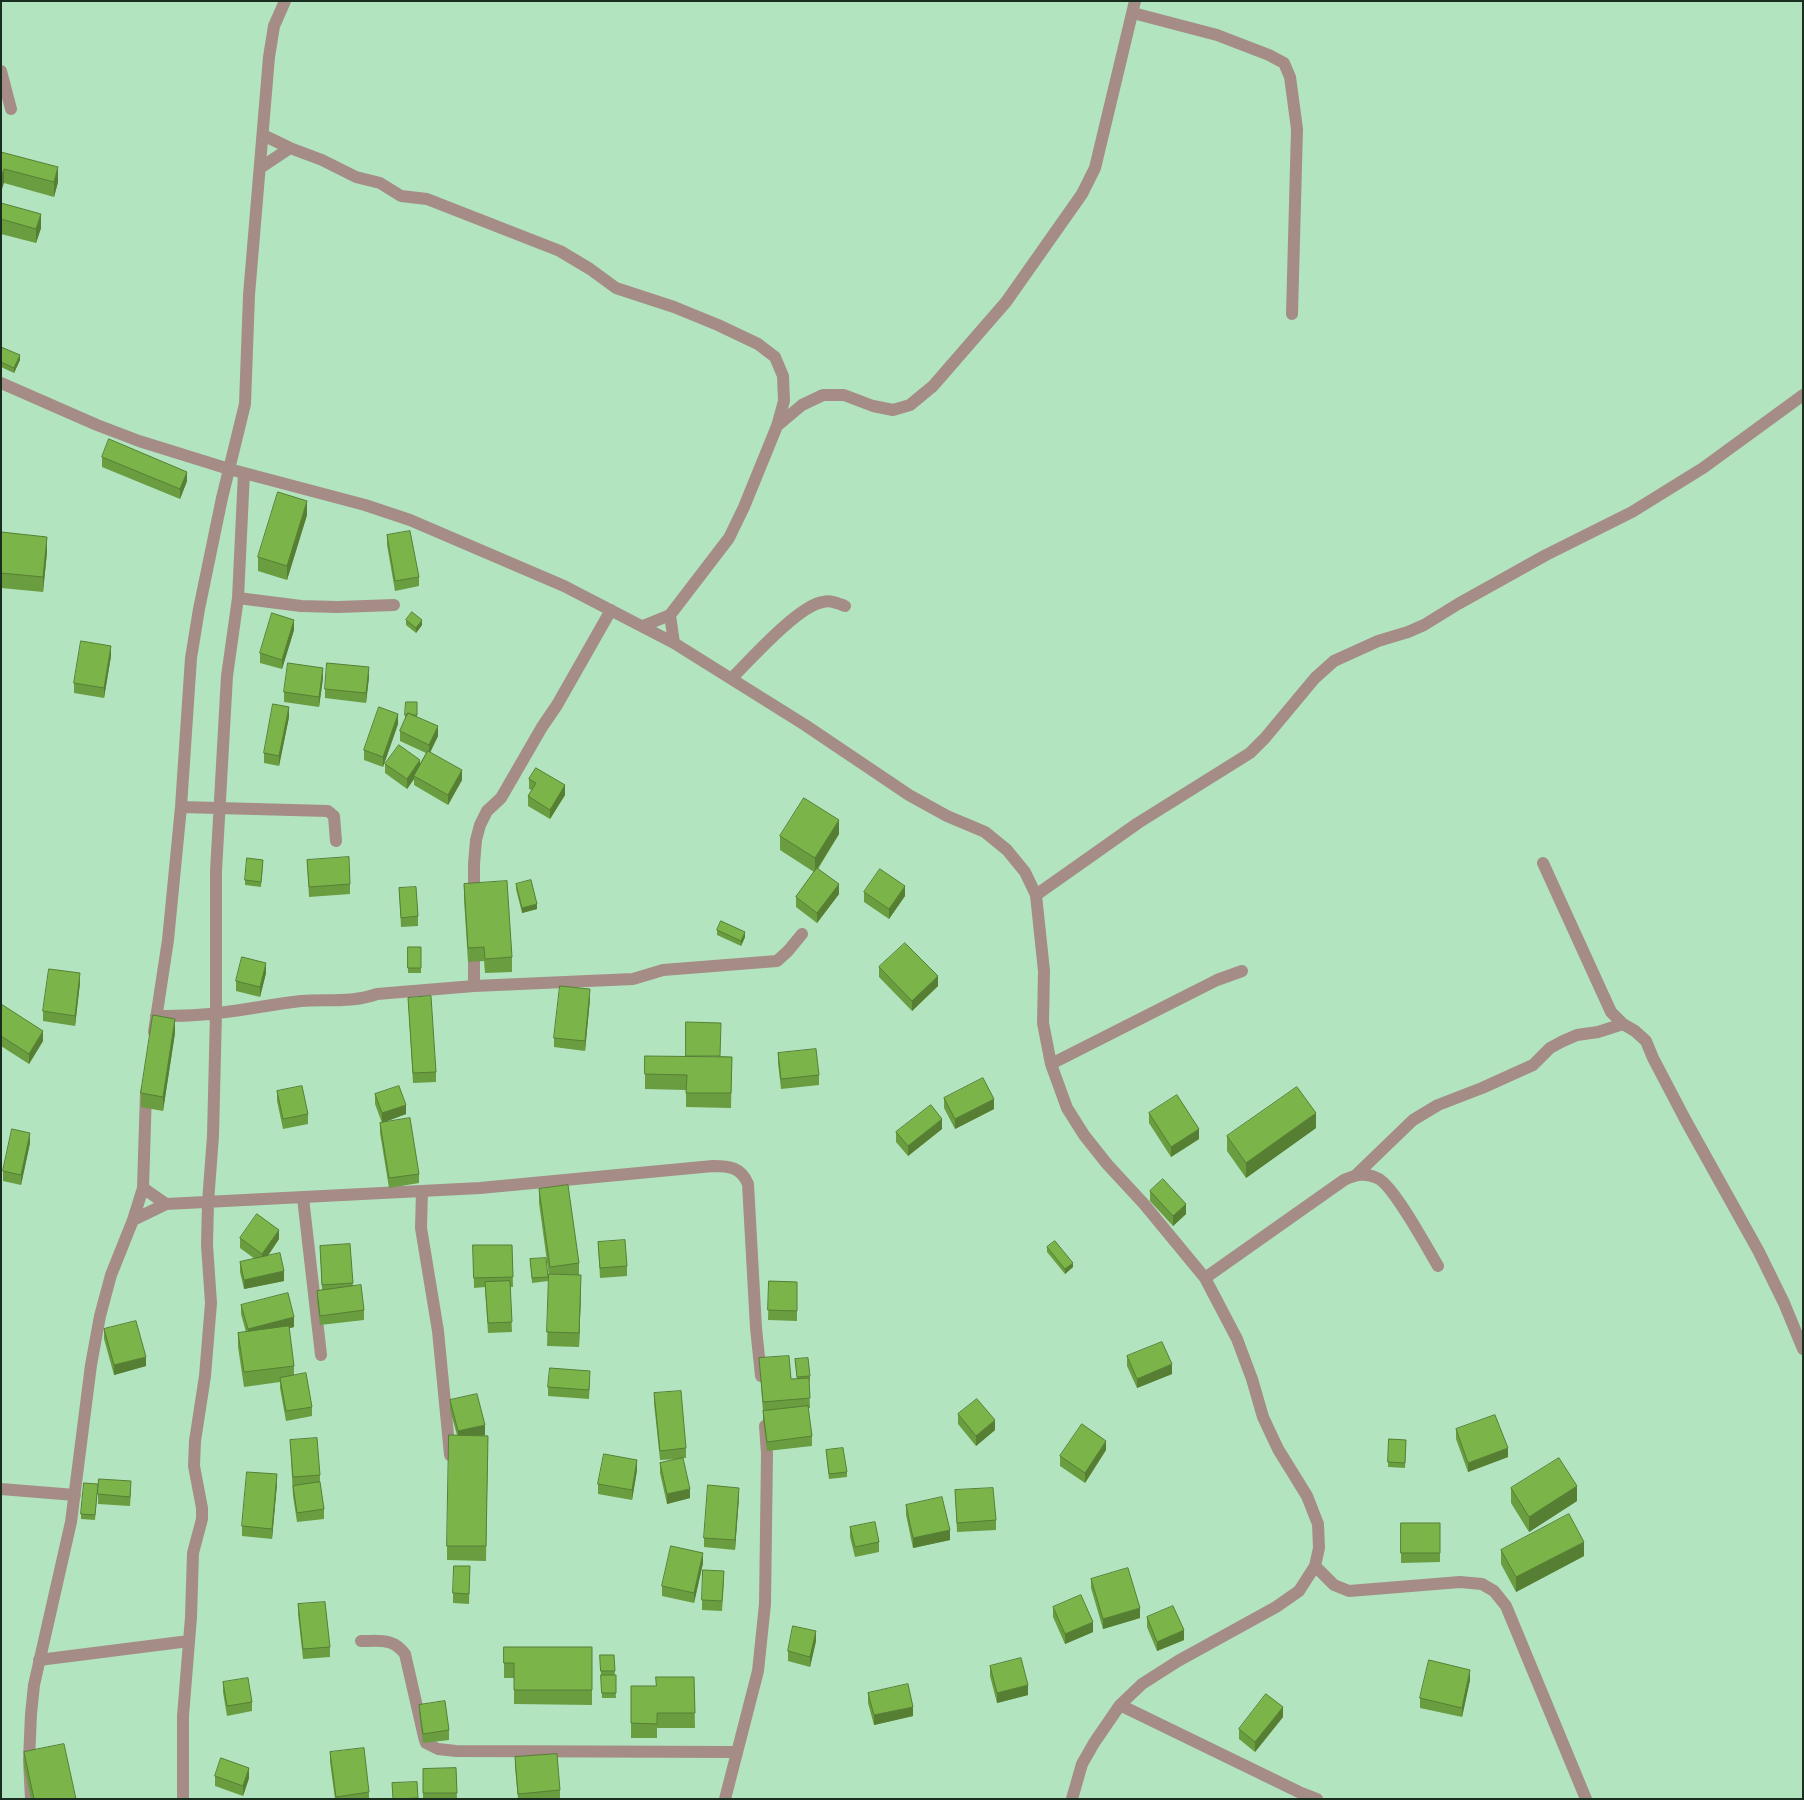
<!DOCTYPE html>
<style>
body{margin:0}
#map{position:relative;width:1804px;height:1800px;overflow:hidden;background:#b2e5bf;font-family:Figtree,sans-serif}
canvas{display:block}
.frame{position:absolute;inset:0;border:2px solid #1a2e20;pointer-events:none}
</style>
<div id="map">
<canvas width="1804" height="1800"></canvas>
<div class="frame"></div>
</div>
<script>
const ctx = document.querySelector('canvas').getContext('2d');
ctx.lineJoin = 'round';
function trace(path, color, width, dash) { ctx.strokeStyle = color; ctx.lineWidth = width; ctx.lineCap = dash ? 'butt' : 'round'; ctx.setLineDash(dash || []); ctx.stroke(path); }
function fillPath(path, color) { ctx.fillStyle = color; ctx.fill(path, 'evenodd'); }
trace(new Path2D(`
 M1133 13 1217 35 1269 55 1284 63 1290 77 1297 129 1292 314
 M1 71 11 109
 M263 135 290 148 322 160 356 177 380 183 401 196 427 199 560 251 590 269 616 288 674 307 718 325 758 344 775 357 783 376 784 401 777 426 744 507 729 538 670 615 643 626
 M260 168 290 148
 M1 383 97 425 139 441 229 469 365 505 410 520 564 586 674 643 805 725 909 795 947 816 985 832 1007 850 1025 872 1036 895 1044 971 1043 1023 1051 1064 1067 1108 1084 1135 1107 1164 1144 1204 1205 1278 1237 1339 1252 1379 1263 1417 1278 1449 1307 1496 1318 1524 1319 1548 1315 1566 1299 1591 1276 1607 1178 1661 1142 1684 1120 1705 1094 1743 1082 1764 1072 1799
 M777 426 802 405 823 395H844L873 406 893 410 910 405 933 386 1006 302 1082 194 1095 168 1135 1
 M238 598 301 606 338 607 394 605
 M670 615 674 643
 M732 678C750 660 799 605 823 602 831 600 837 603 845 606
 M181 807 328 811 334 816 336 841
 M1543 863 1611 1012 1623 1024 1635 1031 1646 1041 1653 1058 1686 1121 1759 1252 1784 1303 1803 1349
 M1036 895 1138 823 1250 753 1265 738 1315 678 1334 661 1378 641 1408 632 1424 625 1458 604 1546 555 1632 512 1703 468 1803 395
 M474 899V864L476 840 480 825 487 811 501 798 542 727 557 705 611 610
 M474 946V986
 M156 1016C177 1016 197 1016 218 1013 246 1010 273 1004 301 1001 326 999 352 1003 377 994L474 986 633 979 663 970 777 961 788 951 802 934
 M154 1032 168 940 181 807 191 658 199 609 222 498 245 404 249 295 269 57 274 26 285 1
 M1051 1064 1217 980 1242 971
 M1356 1175 1413 1120 1438 1105 1482 1088 1533 1065 1550 1048 1563 1041 1577 1035 1598 1032 1623 1024
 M143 1188 166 1204
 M422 1191 421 1228 438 1331 450 1455
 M303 1198 321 1355
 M133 1220 166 1204 480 1188 713 1166C729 1166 741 1167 748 1184L756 1328 761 1376
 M1205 1278 1344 1180C1355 1175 1365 1172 1377 1178 1393 1184 1427 1248 1438 1266
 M1 1489 75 1495
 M1315 1566 1334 1585 1349 1591 1460 1582 1482 1584 1494 1591 1506 1606 1586 1799
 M361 1641C381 1641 393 1638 405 1654L424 1737 426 1743 438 1749 456 1751 736 1752
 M39 1660 189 1641
 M1120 1705 1299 1792 1317 1799
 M31 1799 29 1760 31 1714 34 1685 71 1522 91 1365 100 1316 111 1275 133 1220 143 1188 146 1092
 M183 1799V1716L191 1617 193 1553 202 1519V1508L194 1466 195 1441 205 1376 211 1303 207 1245 208 1202 213 1136 216 1013V871L227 676 238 598 244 473
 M725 1799 758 1671 765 1604 767 1454 765 1426`), '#a68c86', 12);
fillPath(new Path2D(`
 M1 152 58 182 54 197 4 183Z
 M1 203 41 228 36 243 1 234Z
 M1 347 20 360 14 373 1 367Z
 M102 457 187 481 180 499 102 467Z
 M307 515 287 580 258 571V557Z
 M1 532 47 552 43 592 1 588Z
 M387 535 419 577V586L395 591 387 545Z
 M406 620 422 625 416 633 406 625Z
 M294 630 282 669 260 663V653Z
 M111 656 104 698 74 693V683Z
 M369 677 366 703 325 698V689Z
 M323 678 319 707 284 702V692Z
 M417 702V717L438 736 430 752 462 780 448 805 414 785V779L407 789 385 773V764H420L426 753 400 741V731L405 720V715Z
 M289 717 279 766 264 763V753Z
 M398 724 383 767 364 760V750Z
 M529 779 565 795 550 819 528 806V796L532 790 529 789Z
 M839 834 818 869 839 894 817 923 796 907V897L814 872 780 850V836Z
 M307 860 350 884V894L309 897Z
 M263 865 261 887 245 885V880Z
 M464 884 512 957V972L485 973 484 961 468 962 464 899Z
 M516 884 537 909 522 913 516 889Z
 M399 888 418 916V926L401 927Z
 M864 892 905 896 889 919 864 902Z
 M717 930 745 937 741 946 717 935Z
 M408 947H421V973H408Z
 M879 967 938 986 912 1011 879 977Z
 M266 973 260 997 236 991V981Z
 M80 983 75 1026 43 1021V1011Z
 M408 998 436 1072V1082L413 1083Z
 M590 999 585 1051 554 1047V1038Z
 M1 1004 43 1041 29 1064 1 1046Z
 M175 1033 163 1111 141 1107V1093Z
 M778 1053 819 1075V1085L781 1089 778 1063Z
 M720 1056 732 1057 731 1108 686 1107V1090L645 1089V1074Z
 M277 1091 308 1114V1124L283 1129 277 1101Z
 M375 1094 406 1114 382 1123 375 1104Z
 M944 1098 994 1109 955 1129 944 1108Z
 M1149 1113 1199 1139 1171 1157 1149 1123Z
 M380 1123 419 1174V1183L389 1188 380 1133Z
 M1316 1128 1246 1178 1227 1151V1136Z
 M942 1129 908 1156 896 1142V1132Z
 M30 1143 21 1185 3 1181V1171Z
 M539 1189 579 1263V1275L581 1290 579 1347 547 1346 549 1276 539 1203Z
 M1150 1191 1186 1214 1173 1226 1150 1201Z
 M240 1238 279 1239 268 1256 284 1281 244 1289 240 1272V1262L255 1259 240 1248Z
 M598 1242 627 1266V1276L600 1278Z
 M350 1244 353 1286 364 1310V1320L320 1325 317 1301V1291L322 1290 320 1246Z
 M473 1245H512L513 1287H510L512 1332 488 1333 485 1287 474 1288Z
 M1047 1247 1073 1267 1065 1274 1047 1252Z
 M530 1259 548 1277V1281L532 1283Z
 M769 1281 797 1282V1321L768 1320Z
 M241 1305 294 1327 289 1328 294 1366V1375L312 1407V1416L286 1421 280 1388V1382L244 1387 238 1347V1333L246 1332 241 1314Z
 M104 1329 146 1366 114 1375 104 1339Z
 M1127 1356 1172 1374 1137 1388 1127 1366Z
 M759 1358 791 1379H797L795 1359 810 1376V1381H809L810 1408H808L812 1436V1446L767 1451 763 1421V1411V1412Z
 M590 1380 589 1399 548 1396V1387Z
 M654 1393 686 1448V1458H683L690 1498 667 1504 660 1473V1463L679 1459 660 1460 654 1403Z
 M450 1400 485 1435H481L488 1436 486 1561 447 1560V1546L457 1435 450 1410Z
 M958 1414 995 1430 976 1446 958 1424Z
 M1456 1429 1508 1457 1468 1472 1456 1439Z
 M1389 1439 1406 1440 1405 1468 1388 1467Z
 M290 1440 320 1475V1482L324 1509V1519L297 1522 293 1496Z
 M826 1450 847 1472V1477L829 1479Z
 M1106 1450 1085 1483 1060 1466V1456Z
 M637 1470 632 1500 598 1494V1484Z
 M98 1484 95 1520 81 1519V1514Z
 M277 1484 272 1539 242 1536V1526Z
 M1511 1488 1577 1501 1529 1532 1511 1503Z
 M955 1490 996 1520V1530L957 1532Z
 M131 1491 130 1506 98 1504V1494Z
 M739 1497 735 1550 704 1547V1538Z
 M906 1505 950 1540 913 1548 906 1515Z
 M1401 1523H1440V1562L1401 1563Z
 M850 1527 879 1542V1552L855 1557 850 1537Z
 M1501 1550 1584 1556 1516 1592 1501 1564Z
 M703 1563 694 1603 662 1596V1586Z
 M470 1566 469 1604 453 1603V1593Z
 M1091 1579 1140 1618 1103 1629 1091 1588Z
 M724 1581 722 1611 702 1610V1600Z
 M298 1604 330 1647V1657L303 1659 298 1614Z
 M1053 1607 1093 1632 1065 1644 1053 1617Z
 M1147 1617 1184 1640 1157 1651 1147 1627Z
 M816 1641 810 1667 788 1661V1651Z
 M592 1647V1705L514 1704V1678H504V1663Z
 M600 1655H614L616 1698H602Z
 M990 1666 1028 1695 997 1703 990 1676Z
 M694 1677 695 1728H657V1738H631V1686H656Z
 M1470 1680 1462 1717 1420 1708V1698Z
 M223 1682 252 1702V1711L227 1716 223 1692Z
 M868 1693 913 1716 874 1725 868 1703Z
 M419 1705 449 1730V1740L423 1743 419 1714Z
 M1283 1717 1255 1752 1239 1739V1729Z
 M24 1752 76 1799H31L24 1767Z
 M330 1752 369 1792V1799H335L330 1762Z
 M515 1757 560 1790V1799H518L515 1767Z
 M456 1768 457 1799H423V1769Z
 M215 1776 249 1778 243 1796 215 1786Z`), '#6a9c40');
fillPath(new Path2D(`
 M58 167V182L54 197V182Z
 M4 169V183L1 192V178Z
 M41 214V228L36 243V229Z
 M20 355V360L14 373V368Z
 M187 472V481L180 499V489Z
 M307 501V515L287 580V566Z
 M47 537V552L43 592V577Z
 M294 620V630L282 669V660Z
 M422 620V625L416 633V628Z
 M111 646V656L104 698V688Z
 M369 667V677L366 703V693Z
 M323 668V678L319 707V697Z
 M289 707V717L279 766V756Z
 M398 714V724L383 767V757Z
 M438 726V736L429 755V745Z
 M420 760V770L414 776V779L407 789V779Z
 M462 770V780L448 805V795Z
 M565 785V795L550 819V810Z
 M839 820V834L815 872V858Z
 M839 884V894L817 923V913Z
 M905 886V896L889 919V909Z
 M537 904V909L522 913V908Z
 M745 932V937L741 946V941Z
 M266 963V973L260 997V987Z
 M80 973V983L75 1026V1016Z
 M938 976V986L912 1011V1001Z
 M590 989V999L585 1051V1041Z
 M175 1019V1033L163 1111V1097Z
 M43 1031V1041L29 1064V1054Z
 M994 1099V1109L955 1129V1119Z
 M406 1105V1114L382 1123V1113Z
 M1316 1113V1128L1246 1178V1163Z
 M942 1119V1129L908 1156V1146Z
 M1199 1129V1139L1171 1157V1147Z
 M30 1133V1143L21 1185V1175Z
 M1186 1204V1214L1173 1226V1216Z
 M279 1230V1239L262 1264V1254Z
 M1073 1263V1267L1065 1274V1269Z
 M284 1271V1281L244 1289V1280Z
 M581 1275V1290L579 1347V1333Z
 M294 1317V1327L248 1339V1329Z
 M146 1357V1366L114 1375V1365Z
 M1172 1364V1374L1137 1388V1379Z
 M995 1420V1430L976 1446V1436Z
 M485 1425V1435L458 1441V1431Z
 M1106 1441V1450L1085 1483V1473Z
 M1508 1448V1457L1468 1472V1463Z
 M637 1460V1470L632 1500V1490Z
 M277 1474V1484L272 1539V1529Z
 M1577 1486V1501L1529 1532V1517Z
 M739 1488V1497L735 1550V1540Z
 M690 1489V1498L667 1504V1494Z
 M950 1530V1540L913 1548V1538Z
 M1584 1542V1556L1516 1592V1577Z
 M703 1553V1563L694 1603V1593Z
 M1140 1608V1618L1103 1629V1619Z
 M1093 1622V1632L1065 1644V1634Z
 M1184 1630V1640L1157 1651V1642Z
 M816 1631V1641L810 1667V1657Z
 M1470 1670V1680L1462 1717V1708Z
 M1028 1685V1695L997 1703V1693Z
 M913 1707V1716L874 1725V1715Z
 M1283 1707V1717L1255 1752V1742Z
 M249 1768V1778L243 1796V1786Z`), '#567f34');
const building = new Path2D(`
 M1 152 58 167 54 182 4 169 1 178Z
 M1 203 41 214 36 229 1 219Z
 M1 347 20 355 14 368 1 362Z
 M109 439 187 472 180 489 102 457Z
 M278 492 307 501 287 566 258 557Z
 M410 531 419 577 395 581 387 535Z
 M1 532 47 537 43 577 1 573Z
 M412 612 422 620 416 628 406 620Z
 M272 613 294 620 282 660 260 653Z
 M81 641 111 646 104 688 74 683Z
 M288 663 323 668 319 697 284 692Z
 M327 663 369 667 366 693 325 689Z
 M406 702H417V715H413L408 713 407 715H405Z
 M273 704 289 707 279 756 264 753Z
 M379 707 398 714 383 757 364 750Z
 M408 713 438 726 429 745 400 731Z
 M399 745 420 760 407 779 385 764Z
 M428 751 462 770 448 795 414 776Z
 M536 768 565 785 550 810 528 796 536 783 529 779Z
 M804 798 839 820 815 858 780 836Z
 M349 857 350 884 309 887 307 860Z
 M247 858 263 860 261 882 245 880Z
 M817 868 839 884 817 913 796 897Z
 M880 869 905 886 889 909 864 892Z
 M531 880 537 904 522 908 516 884Z
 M507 881 512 957 485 959 484 947 468 948 464 884Z
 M416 887 418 916 401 918 399 888Z
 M721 921 745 932 741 941 717 930Z
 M905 943 938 976 912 1001 879 967Z
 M408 947H421V968H408Z
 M242 957 266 963 260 987 236 981Z
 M49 969 80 973 75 1016 43 1011Z
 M560 986 590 989 585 1041 554 1038Z
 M431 996 436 1072 413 1073 408 998Z
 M1 1004 43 1031 29 1054 1 1036Z
 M153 1015 175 1019 163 1097 141 1093Z
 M686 1022 721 1023 720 1056H686Z
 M816 1049 819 1075 781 1079 778 1053Z
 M645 1056 732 1057 731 1093H686L687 1075 645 1074Z
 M983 1078 994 1099 955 1119 944 1098Z
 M302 1086 308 1114 283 1119 277 1091Z
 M399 1086 406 1105 382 1113 375 1094Z
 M1297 1087 1316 1113 1246 1163 1227 1136Z
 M1177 1095 1199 1129 1171 1147 1149 1113Z
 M931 1105 942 1119 908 1146 896 1132Z
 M410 1118 419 1174 389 1178 380 1123Z
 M12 1129 30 1133 21 1175 3 1171Z
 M1163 1179 1186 1204 1173 1216 1150 1191Z
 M568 1185 579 1263 550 1267 539 1189Z
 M257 1214 279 1230 262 1254 240 1238Z
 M625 1240 627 1266 600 1268 598 1242Z
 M1055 1241 1073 1263 1065 1269 1047 1247Z
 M350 1244 353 1283 322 1285 320 1246Z
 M473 1245H512L513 1277 474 1278Z
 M280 1253 284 1271 244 1280 240 1262Z
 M546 1258 548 1277 532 1278 530 1259Z
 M549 1274 581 1275 579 1333 547 1332Z
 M510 1281 512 1322 488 1323 485 1282Z
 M769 1281 797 1282V1311L768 1310Z
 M361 1285 364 1310 320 1316 317 1291Z
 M288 1293 294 1317 248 1329 241 1305Z
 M136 1321 146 1357 114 1365 104 1329Z
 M289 1326 294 1366 244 1372 238 1333Z
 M1162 1342 1172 1364 1137 1379 1127 1356Z
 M789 1356 791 1379 809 1378 810 1398 763 1402 759 1358Z
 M808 1358 810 1376 797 1377 795 1359Z
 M550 1368 590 1371 589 1390 548 1387Z
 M306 1373 312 1407 286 1411 280 1378Z
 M681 1391 686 1448 660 1451 654 1393Z
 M477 1394 485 1425 458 1431 450 1400Z
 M977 1399 995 1420 976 1436 958 1414Z
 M808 1406 812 1436 767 1442 763 1411Z
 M1495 1415 1508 1448 1468 1463 1456 1429Z
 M1082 1424 1106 1441 1085 1473 1060 1456Z
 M449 1435 488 1436 486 1546H447Z
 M317 1438 320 1475 293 1477 290 1440Z
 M1389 1439 1406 1440 1405 1463 1388 1462Z
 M843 1448 847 1472 829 1474 826 1450Z
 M604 1454 637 1460 632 1490 598 1484Z
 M683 1458 690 1489 667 1494 660 1463Z
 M1559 1458 1577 1486 1529 1517 1511 1488Z
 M247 1472 277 1474 272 1529 242 1526Z
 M99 1479 131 1481 130 1497 98 1494Z
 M320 1482 324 1509 297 1513 293 1486Z
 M84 1483 98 1484 95 1515 81 1514Z
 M708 1485 739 1488 735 1540 704 1538Z
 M993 1488 996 1520 957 1523 955 1490Z
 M942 1497 950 1530 913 1538 906 1505Z
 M1569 1514 1584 1542 1516 1577 1501 1550Z
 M875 1522 879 1542 855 1547 850 1527Z
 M1401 1523H1440V1553H1401Z
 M671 1546 703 1553 694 1593 662 1586Z
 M454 1566H470L469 1594 453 1593Z
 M1128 1568 1140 1608 1103 1619 1091 1579Z
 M703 1570 724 1571 722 1601 702 1600Z
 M1081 1595 1093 1622 1065 1634 1053 1607Z
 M325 1602 330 1647 303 1649 298 1604Z
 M1173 1606 1184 1630 1157 1642 1147 1617Z
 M793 1626 816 1631 810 1657 788 1651Z
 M504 1647H592V1690H514V1663H504Z
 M600 1655H614L615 1671H601Z
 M1021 1658 1028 1685 997 1693 990 1666Z
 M1429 1660 1470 1670 1462 1708 1420 1698Z
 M601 1675H616V1693H602Z
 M656 1677H694L695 1713H657V1724L631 1723V1686H656Z
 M248 1678 252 1702 227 1706 223 1682Z
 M908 1684 913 1707 874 1715 868 1693Z
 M1266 1694 1283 1707 1255 1742 1239 1729Z
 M445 1701 449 1730 423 1734 419 1705Z
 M64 1744 76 1799H34L24 1752Z
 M364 1748 369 1792 336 1797 330 1752Z
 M557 1754 560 1790 518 1794 515 1757Z
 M221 1758 249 1768 243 1786 215 1776Z
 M456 1768 457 1793H423V1769Z
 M417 1782 418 1798 393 1799 392 1783Z`);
fillPath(building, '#7bb54a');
trace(building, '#567f34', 1);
</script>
